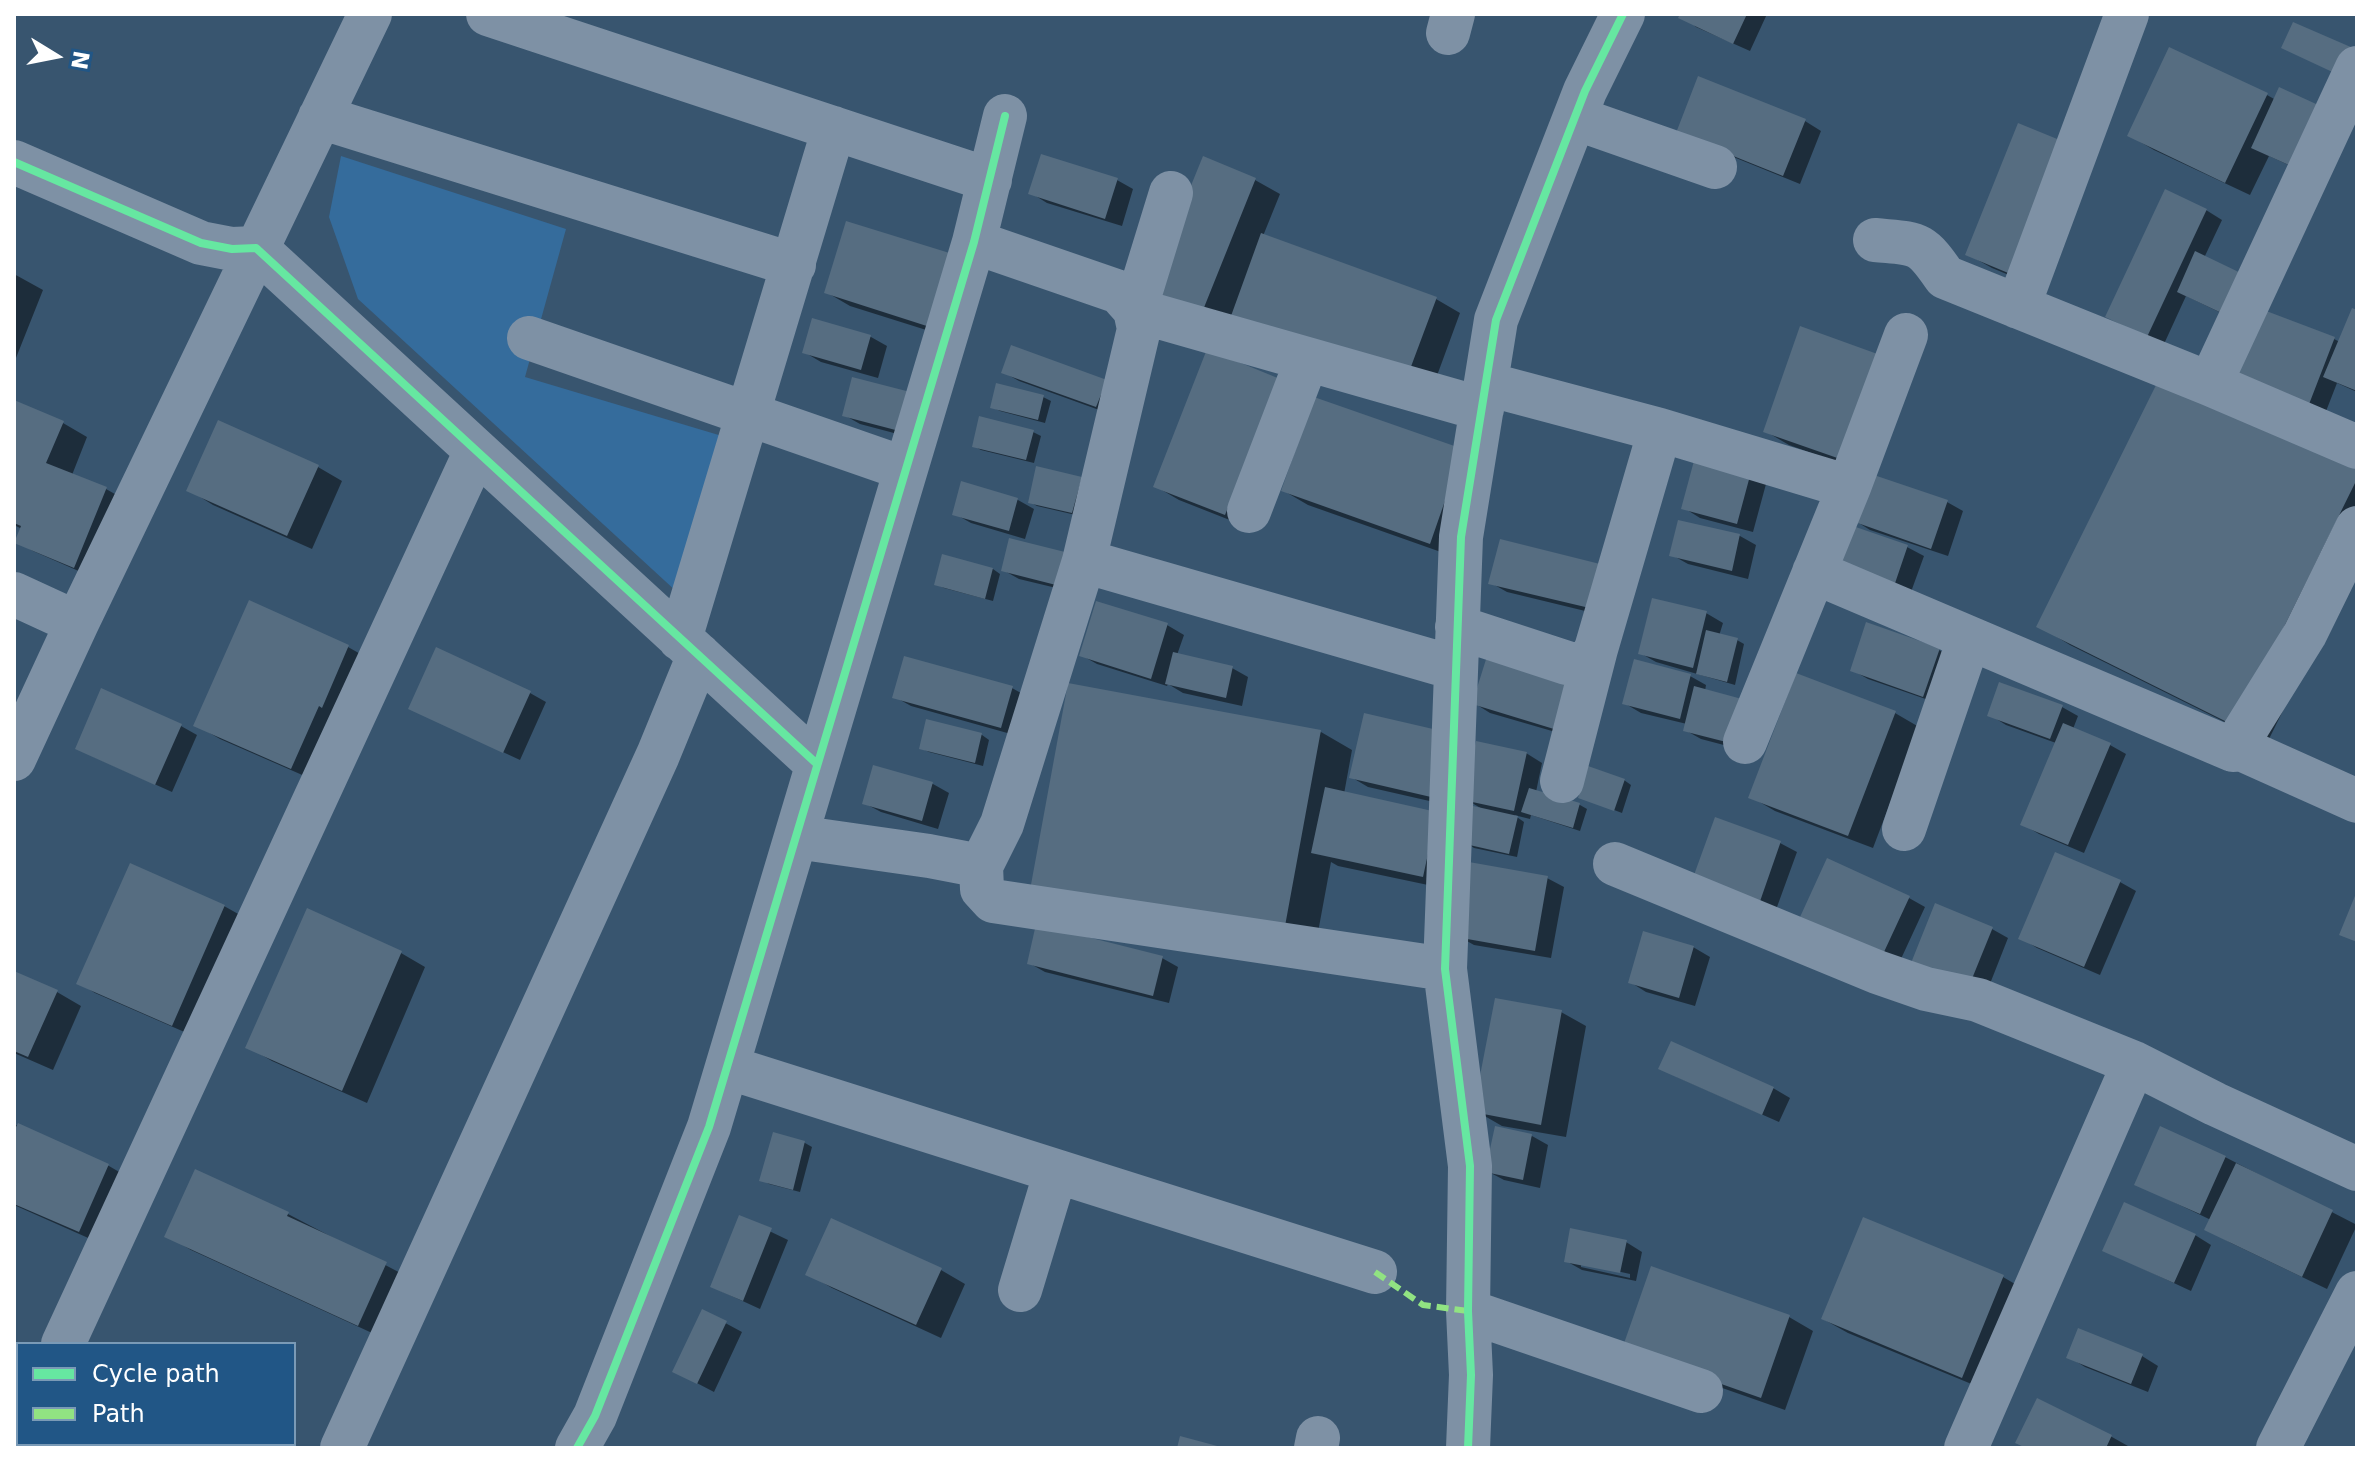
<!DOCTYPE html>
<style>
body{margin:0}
#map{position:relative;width:2371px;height:1462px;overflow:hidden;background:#38556f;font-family:"DejaVu Sans",sans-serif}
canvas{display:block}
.frame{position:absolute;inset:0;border:16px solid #fff;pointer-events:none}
.legend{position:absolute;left:16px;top:1342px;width:280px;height:104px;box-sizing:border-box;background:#215686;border:2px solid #7a9ab6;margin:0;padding:10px 14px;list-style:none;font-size:24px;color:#fff}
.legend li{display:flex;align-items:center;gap:16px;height:40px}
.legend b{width:40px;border:2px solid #7a9ab6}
.north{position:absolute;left:16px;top:16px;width:80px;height:80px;-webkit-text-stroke:6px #215686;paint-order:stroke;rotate:100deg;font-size:22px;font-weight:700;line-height:32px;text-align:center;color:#fff}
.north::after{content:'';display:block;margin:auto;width:28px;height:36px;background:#fff;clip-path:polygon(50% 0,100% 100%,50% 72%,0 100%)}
</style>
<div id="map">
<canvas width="2371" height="1462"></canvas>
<div class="frame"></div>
<ul class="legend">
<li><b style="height:10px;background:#66e7a1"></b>Cycle path</li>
<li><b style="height:10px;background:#91e382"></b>Path</li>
</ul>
<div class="north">N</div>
</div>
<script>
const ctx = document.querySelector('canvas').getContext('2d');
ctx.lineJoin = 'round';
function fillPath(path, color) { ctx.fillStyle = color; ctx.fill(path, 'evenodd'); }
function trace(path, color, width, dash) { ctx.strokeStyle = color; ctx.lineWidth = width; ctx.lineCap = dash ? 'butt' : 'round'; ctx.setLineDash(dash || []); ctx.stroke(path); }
fillPath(new Path2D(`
 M341 156 566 229 525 377 722 436 677 592 358 299 329 217Z`), '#356c9c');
fillPath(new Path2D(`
 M1682 14H1767L1750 51 1696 27Z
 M1699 78 1805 121 1821 131 1800 184 1694 141Z
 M2267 95 2276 100 2317 178 2269 156 2250 195 2154 150 2130 136Z
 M2019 126 2038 287 1992 268 1967 254Z
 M1117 180 1133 189 1122 226 1047 203 1031 193Z
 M1255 180 1280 194 1263 236 1436 299 1460 313 1431 392 1258 329 1231 314 1226 328 1174 307Z
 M2206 210 2222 220 2204 258 2244 324 2186 296 2164 344 2124 325Z
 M847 224 958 340 850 306 826 292Z
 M14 274 43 290 14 363Z
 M2357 313V392L2337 383 2323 419 2251 392 2334 339 2340 342Z
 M814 321 871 337 887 346 878 378 821 362 804 352Z
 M1801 329 1870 474 1789 445 1765 431Z
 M1003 372 1106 382 1113 415 1019 381Z
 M853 379 924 441 860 424 844 415Z
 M1279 381 1250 528 1179 500 1155 486Z
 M1043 397 1051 401 1045 423 1000 411 992 407Z
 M14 402 63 423 87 437 72 475 106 489 122 498 90 576 33 551 17 542 22 529 14 525Z
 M1033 432 1041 436 1034 463 981 450 974 446Z
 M1462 451 1455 557 1308 505 1284 491Z
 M1697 460 1766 484 1753 532 1700 518 1684 508Z
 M318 467 342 481 312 549 213 505 189 490Z
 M2357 470V561L2267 743 2070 645 2039 626Z
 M1081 479 1080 516 1037 506 1030 502Z
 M963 484 1018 500 1034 509 1025 539 971 523 955 514Z
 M1947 502 1963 511 1948 556 1870 530 1854 520Z
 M1679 522 1740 536 1756 545 1748 579 1688 564 1672 555Z
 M1848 526 1907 547 1924 556 1907 603Z
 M1501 542 1614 618 1507 592 1491 583Z
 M943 556 993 569 1000 574 993 601 944 588 936 584Z
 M1080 564 1073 592 1019 579 1003 570Z
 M1654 600 1706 613 1723 623 1719 636 1737 640 1744 644 1735 685 1656 662 1640 653Z
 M1097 603 1167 625 1184 635 1177 655 1232 668 1248 677 1242 706 1183 693 1168 684 1167 686 1097 664 1081 655Z
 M348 647 373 661 316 781 220 739 196 725Z
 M1939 650 1955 659 1940 704 1868 679 1852 670Z
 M1489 655 1583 740 1490 713 1474 703Z
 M1690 676 1706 685 1705 691 1758 754 1701 739 1685 730 1687 724 1641 713 1624 703Z
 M1012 688 1028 697 1018 736 911 706 895 697Z
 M102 691 181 726 197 735 172 792 94 757Z
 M530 693 546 702 520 760 410 709Z
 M2062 707 2078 716 2073 729 2110 745 2126 754 2084 853 2039 834 2022 824 2056 743 2006 725 1990 715Z
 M1895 713 1919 727 1873 848 1775 811 1751 797Z
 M1365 715 1447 805 1368 787 1351 777Z
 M928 721 982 735 989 740 983 766 929 752 921 748Z
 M1321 732 1352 750 1344 794 1436 814 1447 889 1338 866 1331 862 1314 954 1064 907Z
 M1526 753 1542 763 1536 792 1580 805 1587 809 1580 831 1531 815 1530 819 1514 815 1524 822 1517 857 1474 848 1467 843 1484 810 1465 799Z
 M874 768 933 784 949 793 938 829 881 812 864 803Z
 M1624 780 1631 785 1622 813 1580 797Z
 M1717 820 1780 843 1797 852 1773 918 1709 894Z
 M1547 878 1564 887 1551 958 1474 945 1458 936Z
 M2120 882 2136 891 2100 975 2037 948 2021 938Z
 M1909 898 1925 907 1894 974 1814 936Z
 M224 906 249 920 189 1034 95 993 79 983Z
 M1992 929 2008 938 1984 999 1928 976Z
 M1693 947 1710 957 1695 1006 1646 992 1630 982Z
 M401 953 425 967 367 1103 272 1061 248 1047Z
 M1162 958 1178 967 1169 1003 1045 972 1029 963Z
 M14 973 57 992 81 1006 53 1070 14 1053Z
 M1561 1012 1586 1026 1566 1137 1502 1126 1476 1111Z
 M1672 1043 1773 1088 1790 1098 1779 1122 1677 1077Z
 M14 1124 109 1166 133 1180 104 1245 14 1205Z
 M774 1134 805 1143 812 1147 800 1192 769 1184 762 1180Z
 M1532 1136 1548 1145 1540 1188 1504 1180 1487 1171Z
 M2225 1157 2357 1225 2327 1289 2231 1243 2207 1229 2211 1220 2136 1184Z
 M288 1214 410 1278 383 1338 191 1250 167 1236Z
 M740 1217 788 1240 760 1309 712 1287Z
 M2195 1235 2211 1245 2191 1291 2105 1251Z
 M1626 1242 1642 1252 1636 1281 1582 1270 1566 1261ZM1581 1263 1630 1274V1278L1581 1267Z
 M941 1270 965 1284 941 1338 832 1288 808 1274Z
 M2003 1277 2027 1291 1986 1390 1848 1333 1823 1319Z
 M703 1311 742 1332 714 1392 691 1380Z
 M1789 1317 1813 1331 1785 1410 1648 1362Z
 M2142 1356 2158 1366 2148 1392 2085 1367 2069 1357Z
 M14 1366 18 1368V1388L14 1397Z
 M2038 1401 2112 1437 2128 1446 2127 1448H2028Z
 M71 1444H83L92 1448H69Z`), '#0007');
fillPath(new Path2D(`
 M1680 14H1747L1733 44 1678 18Z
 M2293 22 2353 48 2341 76 2281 48Z
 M2169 47 2268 93 2225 183 2127 136Z
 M1698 76 1806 119 1783 176 1676 133Z
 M2279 87 2327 109 2300 170 2251 148Z
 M2018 123 2067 143 2013 275 1965 255Z
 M1041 154 1118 178 1105 219 1028 194Z
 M1203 156 1256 178 1201 315 1147 294Z
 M2165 189 2207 209 2147 337 2105 317Z
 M846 221 956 255 933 328 824 293Z
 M1261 233 1437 297 1406 380 1231 316Z
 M2195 251 2247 276 2228 316 2177 292Z
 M2352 308 2357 310V391L2323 377Z
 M2261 309 2335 337 2306 412 2233 384Z
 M812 318 871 335 861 370 802 353Z
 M1800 326 1883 356 1846 461 1763 432Z
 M1011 345 1107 380 1096 407 1001 373Z
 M1207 349 1280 379 1225 515 1153 487Z
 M2163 371 2357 468V479L2235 726 2036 627Z
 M852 377 918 394 907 433 842 416Z
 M996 383 1044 395 1038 420 990 408Z
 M1314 397 1463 449 1430 544 1281 491Z
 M14 400 64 421 46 463 107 487 74 568 14 543 21 526 14 523Z
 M979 416 1034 430 1026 460 972 447Z
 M218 420 319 465 287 536 186 491Z
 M1695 457 1751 472 1737 524 1681 509Z
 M1036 466 1082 477 1072 513 1028 503Z
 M1868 473 1948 500 1931 549 1852 521Z
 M961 481 1018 498 1009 531 952 515Z
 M1678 520 1740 534 1732 571 1669 556Z
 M1847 524 1908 545 1891 595 1829 574Z
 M1009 538 1065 552 1056 585 1001 571Z
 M1500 539 1608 566 1598 610 1488 584Z
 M942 554 993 568 985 599 934 585Z
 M1652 598 1707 611 1693 668 1638 654Z
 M249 600 349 645 322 708 319 706 291 769 193 726Z
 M1096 601 1168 623 1151 679 1079 656Z
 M1866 622 1940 648 1923 697 1850 671Z
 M1706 630 1738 638 1727 682 1696 674Z
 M436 647 531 691 503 753 408 709Z
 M1173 652 1233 666 1226 698 1165 684Z
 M1488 653 1582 682 1567 733 1472 704Z
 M904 656 1013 686 1001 728 892 698Z
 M1634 659 1691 674 1680 719 1622 704Z
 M1796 673 1896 711 1848 836 1748 798Z
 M1999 682 2063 705 2050 739 1987 716Z
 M1068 683 1321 730 1283 937 1030 890Z
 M1694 686 1753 702 1742 746 1683 731Z
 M101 688 182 724 155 785 75 749Z
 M1364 713 1446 732 1431 797 1349 778Z
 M926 719 982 733 975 763 919 749Z
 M2063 723 2111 743 2068 845 2020 825Z
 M1476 741 1527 752 1514 811 1463 800Z
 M873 765 933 782 922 821 862 804Z
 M1588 766 1625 779 1614 811 1578 798Z
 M1325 787 1437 812 1423 877 1311 853Z
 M1529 788 1580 803 1573 828 1521 812Z
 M1473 806 1518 816 1509 854 1465 844Z
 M1715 817 1781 841 1757 910 1690 886Z
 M2055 852 2121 880 2084 967 2018 939Z
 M1827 858 1910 896 1877 967 1795 928Z
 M1469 862 1548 876 1535 951 1456 937Z
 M130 863 225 905 172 1026 76 984Z
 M2357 891V942L2339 935Z
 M1935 903 1993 927 1967 991 1909 968Z
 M307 908 402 951 342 1091 245 1048Z
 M1036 924 1163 956 1153 996 1027 964Z
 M1643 931 1694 946 1679 998 1628 983Z
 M14 971 58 990 28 1057 14 1051Z
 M1495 998 1562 1010 1541 1125 1473 1112Z
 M1671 1041 1774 1087 1762 1115 1658 1069Z
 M18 1123 109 1164 79 1232 14 1204V1131Z
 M1495 1126 1532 1134 1523 1180 1485 1172Z
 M2160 1126 2226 1156 2200 1214 2134 1185Z
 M773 1132 805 1141 793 1190 759 1181Z
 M2236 1163 2333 1210 2302 1277 2204 1230Z
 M195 1169 289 1212 287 1216 387 1262 358 1326 164 1237Z
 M2124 1202 2196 1234 2174 1283 2102 1251Z
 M739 1215 772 1228 743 1301 710 1287Z
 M1863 1217 2004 1275 1962 1378 1821 1319Z
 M831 1218 942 1268 916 1325 805 1275Z
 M1570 1228 1627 1240 1620 1273 1564 1262Z
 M1651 1266 1790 1315 1761 1398 1622 1349Z
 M702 1309 727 1321 697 1384 672 1372Z
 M2078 1328 2143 1354 2131 1384 2066 1358Z
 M2037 1398 2112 1435 2106 1448H2026L2015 1443Z
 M1180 1436 1221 1447V1448H1177Z`), '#566d81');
trace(new Path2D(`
 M488 14 990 180
 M1448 33 1453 14
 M320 117 794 265
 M1575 118 1715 167
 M14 162 201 243 232 249 256 248 817 764
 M1171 193 1135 310 1482 409
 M1875 240C1917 244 1920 240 1945 277L2210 384 2357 447
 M2018 307 2127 14
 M529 338 906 469
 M2210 384 2357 68
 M1660 430 1849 487
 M1249 511 1307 360
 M2357 528 2305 634 2233 750 2241 749 2357 801
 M1084 561 1455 668
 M1814 572 2233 750
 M14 594 77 623
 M1457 627 1567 663 1586 667 1596 649 1660 430 1487 384
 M680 639 834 128
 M1745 742 1849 487 1906 335
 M14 759 77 623 370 14
 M1562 781 1596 649
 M1904 829 1969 639
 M796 837 929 856 981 866 1002 824 1084 561 1139 329 1135 310 1119 292 974 242
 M1615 864 1877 972 1926 989 1978 1000 2134 1063 2215 1104 2357 1169
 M981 866 982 889 993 901 1445 969
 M727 1067 1375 1272
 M1020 1290 1056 1171
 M1468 1311 1701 1391
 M63 1344 476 451
 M15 1448 18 1441
 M342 1448 658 755 699 655
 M577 1448 595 1416 709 1127 974 242 1005 116
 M1316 1448 1318 1438
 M1468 1448 1471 1375 1468 1311 1470 1166 1445 969 1461 537 1496 320 1585 91 1623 14
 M1966 1448 2134 1063
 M2278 1448 2357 1293`), '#7e91a5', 44);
trace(new Path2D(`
 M1375 1272 1423 1305 1468 1311`), '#91e382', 6, [12, 6]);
trace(new Path2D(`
 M14 162 201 243 232 249 256 248 817 764
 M577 1448 595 1416 709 1127 974 242 1005 116
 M1468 1448 1471 1375 1468 1311 1470 1166 1445 969 1461 537 1496 320 1585 91 1623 14`), '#66e7a1', 8);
</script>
